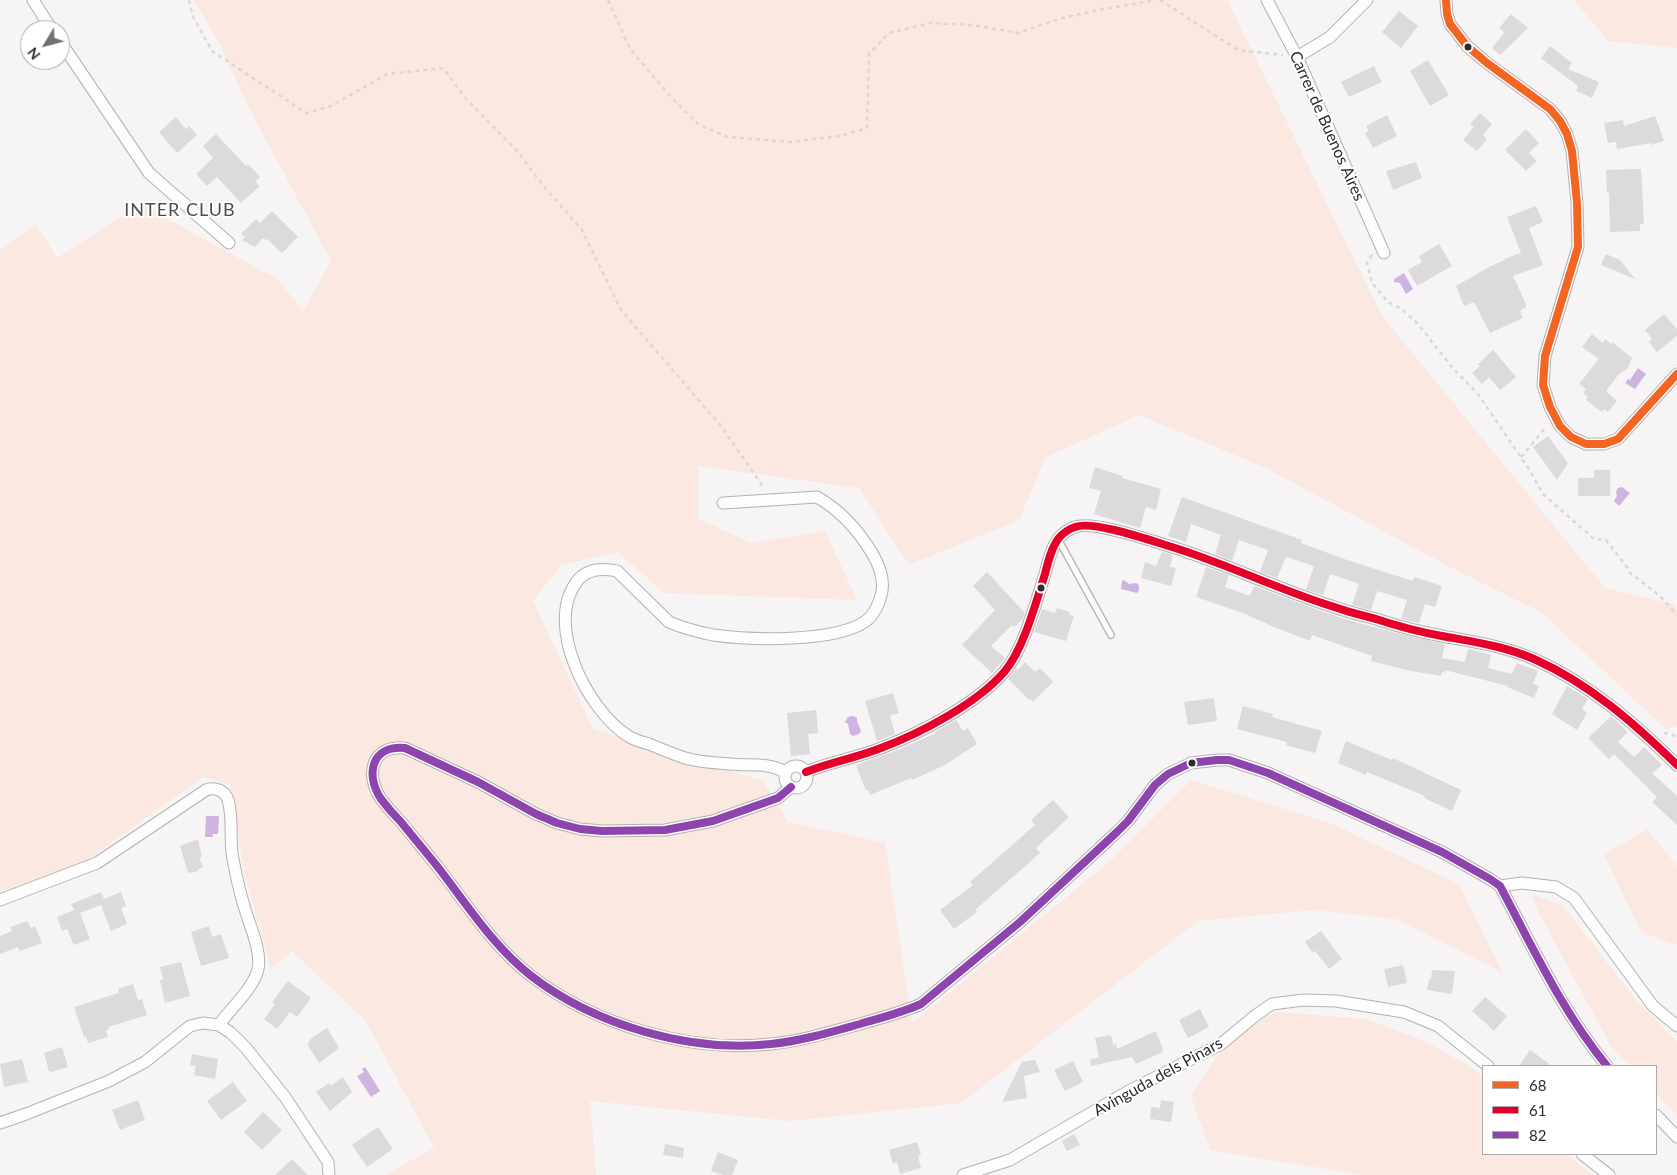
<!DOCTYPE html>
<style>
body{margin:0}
#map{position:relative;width:1677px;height:1175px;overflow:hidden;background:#f6f4f5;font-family:Lato,sans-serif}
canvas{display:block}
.legend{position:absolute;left:1482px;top:1065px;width:175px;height:90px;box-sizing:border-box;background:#fff;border:1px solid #abaaab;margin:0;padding:6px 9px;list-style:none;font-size:15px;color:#2d2b2c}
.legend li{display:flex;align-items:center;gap:10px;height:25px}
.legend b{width:25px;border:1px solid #abaaab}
.north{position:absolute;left:20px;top:20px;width:50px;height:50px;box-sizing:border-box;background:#fff;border:1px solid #abaaab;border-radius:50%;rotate:233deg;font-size:14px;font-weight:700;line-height:20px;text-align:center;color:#2d2b2c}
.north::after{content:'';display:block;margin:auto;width:18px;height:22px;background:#737172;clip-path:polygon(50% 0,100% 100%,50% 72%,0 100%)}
</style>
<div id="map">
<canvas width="1677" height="1175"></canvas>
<ul class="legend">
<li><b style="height:6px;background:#f26522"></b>68</li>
<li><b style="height:6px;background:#e4002b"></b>61</li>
<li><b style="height:6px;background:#8e44ad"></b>82</li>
</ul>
<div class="north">N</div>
</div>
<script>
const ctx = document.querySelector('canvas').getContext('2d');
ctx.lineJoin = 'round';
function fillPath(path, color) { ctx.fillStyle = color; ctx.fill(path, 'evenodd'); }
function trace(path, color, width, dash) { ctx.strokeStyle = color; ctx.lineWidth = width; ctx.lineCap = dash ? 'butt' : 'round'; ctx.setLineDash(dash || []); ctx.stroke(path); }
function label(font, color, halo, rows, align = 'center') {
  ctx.font = font + ' Lato,sans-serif'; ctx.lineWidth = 4; ctx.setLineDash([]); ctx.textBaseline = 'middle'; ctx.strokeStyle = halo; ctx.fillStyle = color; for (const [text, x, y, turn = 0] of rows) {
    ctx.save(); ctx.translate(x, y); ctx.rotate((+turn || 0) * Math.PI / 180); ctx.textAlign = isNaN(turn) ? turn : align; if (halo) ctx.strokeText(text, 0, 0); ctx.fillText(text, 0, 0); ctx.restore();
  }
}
fillPath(new Path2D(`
 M194 0H1227L1382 316 1605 588 1673 604 1677 610V725L1667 730 1541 612 1452 568 1264 467 1139 415 1046 457 1019 520 909 565 859 488 698 466V518L750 543 825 531 857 600 664 593 618 552 561 565 533 601 593 729 763 781 788 822 885 843 912 1023 1108 863 1191 780 1330 823 1459 884 1502 972 1396 919 1314 910 1198 921 961 1103 790 1121 590 1101 596 1175H385L434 1148 366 1021 292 951 271 969 243 867 230 784 204 777 81 864 0 891V250L36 224 57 258 140 204 277 279 303 311 331 261 252 114 217 39Z
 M1574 0H1677V48L1608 41Z
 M1647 829 1677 866V945L1642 933 1604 855Z
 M1530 894 1563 905 1635 999 1677 1042V1116L1656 1094V1066H1630L1611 1046 1542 919Z
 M1275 1012 1366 1019 1427 1042 1476 1070 1483 1077V1154H1565L1594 1175H1363L1210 1150 1191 1096 1219 1053 1248 1028Z`), '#fbe8e1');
fillPath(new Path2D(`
 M1404 273 1413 289 1406 294 1400 283 1394 282V279Z
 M1638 368 1646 374 1635 389 1625 383 1628 379 1630 380Z
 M1622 487 1630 493 1619 506 1614 501 1617 496 1616 492 1618 488Z
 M1124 580 1129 584 1136 583 1139 585V590L1137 593 1121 589 1122 581Z
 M853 716 857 718V721L861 731 859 734 853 736 850 734 848 724 845 722 848 717Z
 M206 816H219L218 834H213V837H205Z
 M365 1067 380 1091 371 1097 357 1076 364 1072 362 1069Z`), '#cfb3e0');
fillPath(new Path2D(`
 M1399 11 1418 26 1401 48 1382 32Z
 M1511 14 1528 28 1500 55 1492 48 1505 32 1499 28Z
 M1550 46 1572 63 1568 69 1599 82 1592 98 1576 91 1578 86 1541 58Z
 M1428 60 1449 95 1430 106 1410 71Z
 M1374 66 1382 82 1349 97 1341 82Z
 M1480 113 1492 124 1483 135 1487 139 1477 151 1463 140 1474 127 1470 124Z
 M1387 115 1397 136 1373 148 1365 133 1369 131 1366 126Z
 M1655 116 1664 141 1651 145V143L1617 149 1616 142 1608 143 1604 123 1623 120 1624 126Z
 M176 117 186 129 189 126 197 135 177 153 159 132Z
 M1526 129 1539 143 1529 153 1537 161 1526 171 1505 150Z
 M216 134 246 166 248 164 260 177 255 182 260 186 241 203 217 177 207 186 196 174 213 158 203 146Z
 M1416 162 1422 178 1393 190 1386 171Z
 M1641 169 1644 224H1640V231L1610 232 1609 193H1607L1606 170Z
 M1536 206 1543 222 1529 228 1543 265 1513 276 1527 306 1520 311 1523 318 1490 333 1474 302 1464 306 1456 286 1491 266 1505 260 1504 259 1521 253 1507 217Z
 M272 211 298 237 282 253 267 239 265 240 263 238 255 247 242 240 245 237 241 234 256 219 260 223Z
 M1439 244 1452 266 1417 286 1408 270 1422 262 1419 256Z
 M1606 254 1620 260 1635 279 1601 265Z
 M1664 314 1677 329V336L1657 352 1649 342 1652 339 1645 330Z
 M1592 334 1603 343 1605 339 1611 344 1612 342 1632 358 1628 368 1619 374 1606 391 1617 401 1608 412 1604 409 1602 412 1586 400 1588 397 1583 393 1586 389 1579 384 1599 359 1582 347Z
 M1493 350 1516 377 1500 390 1489 377 1482 384 1472 373 1480 366 1478 364Z
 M1548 436 1568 463 1557 480 1533 447Z
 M1095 467 1122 476V478L1161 489 1156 510 1146 507 1140 528 1094 514 1101 491 1089 488Z
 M1594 470H1610V496H1578V478H1594Z
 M1182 497 1302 540 1301 543 1347 560 1413 581 1414 577 1442 586 1435 607 1425 604 1419 623 1401 619 1407 600 1377 591 1371 610 1352 605 1359 584 1330 574 1323 595 1306 590 1314 566 1286 557 1277 578 1260 572 1268 550 1239 540 1232 561 1215 554 1221 535 1191 524 1186 542 1168 536Z
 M1162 552 1173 555 1170 567 1176 568 1171 586 1141 578 1145 562 1156 566Z
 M1206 567 1229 575 1225 587 1250 596 1254 586 1318 610 1348 620 1396 633 1445 644 1442 658 1465 662 1468 649 1491 655 1488 668 1512 674 1517 663 1538 671 1533 684 1539 686 1534 698 1507 687 1508 686 1445 670V673L1442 672 1441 676 1406 670 1371 661 1372 656 1312 635 1310 641 1274 627 1243 613 1196 597Z
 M987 572 1025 613 1023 619 1014 627 1012 625 991 646 1005 658 992 673 962 645 995 610 973 586Z
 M1057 608 1070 612 1069 614 1074 616 1066 641 1034 632 1042 609 1055 613Z
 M1025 662 1035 672 1040 668 1053 682 1033 702 1030 699 1029 700 1008 679 1016 668 1018 670Z
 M1567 686 1588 699 1582 709 1587 713 1577 730 1552 714Z
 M893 693 899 713 890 716 895 734 877 741 865 701Z
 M1214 698 1217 721 1188 725 1184 702Z
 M1243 706 1273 714 1272 717 1322 731 1315 753 1286 745 1287 742 1237 729Z
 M816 710 818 733 808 734 810 754 791 756 787 713Z
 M1611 716 1628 732 1618 742 1634 757 1644 747 1662 765 1652 773 1677 796V825L1652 802 1657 797 1614 754 1609 759 1588 738Z
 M956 720 963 731 968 728 977 744 945 765 912 780 911 778 870 795 868 790 866 791 856 765 900 749 936 733 935 732Z
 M1346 741 1392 760 1393 758 1461 790 1452 811 1424 798 1425 796 1367 772 1366 775 1338 763Z
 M1053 800 1069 817 1036 848 1040 853 975 910 977 912 954 929 940 910 973 885 970 882 1035 825 1031 820Z
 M198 839 202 857H199L203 867 198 869V871L188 873 180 846Z
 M101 892 104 899 121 892 126 906 121 908 127 924 111 931 101 905 80 913 90 939 74 945 67 929 62 931 57 917 74 910 71 904Z
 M27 921 31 928 35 926 42 943 20 951 18 947 0 954V936L12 931 10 927Z
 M209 926 212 937 221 934 229 958 201 966 191 932Z
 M1321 931 1342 959 1329 969 1315 951 1312 952 1305 942Z
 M181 962 190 996 165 1003 160 980 163 979 160 967Z
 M1403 965 1407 983 1388 987 1384 969Z
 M1432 970 1455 971 1452 994 1427 990 1429 979H1431Z
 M288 981 311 998 297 1017 290 1012 277 1029 264 1019 275 1004 272 1002Z
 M133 984 138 1000 142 999 147 1015 108 1027 109 1029 106 1030 108 1037 88 1043 86 1036 84 1037 74 1007 119 993 118 989Z
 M1485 997 1507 1016 1494 1031 1472 1011Z
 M1200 1009 1209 1027 1188 1038 1179 1020Z
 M327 1028 339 1048 319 1063 307 1044 310 1042 309 1040Z
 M1156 1031 1163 1049 1162 1050 1163 1052 1136 1064 1132 1057 1091 1066 1090 1060 1099 1057 1095 1038 1111 1035 1113 1045 1116 1044 1117 1049Z
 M62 1047 68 1067 51 1072 49 1071 44 1053Z
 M1530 1050 1552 1066H1519Z
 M192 1054 218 1059 215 1079 194 1075 196 1066 190 1065Z
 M22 1059 28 1082 4 1087 0 1064Z
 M1035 1060 1040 1072 1024 1076 1027 1098 1002 1102 1022 1062Z
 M1073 1061 1083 1082 1065 1091 1054 1070Z
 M343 1077 352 1092 330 1111 316 1092 329 1083 330 1086Z
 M233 1082 247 1101 221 1120 207 1101Z
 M138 1100 145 1120 120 1130 112 1110Z
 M1161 1100 1174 1102 1171 1122 1150 1119 1151 1107 1160 1108Z
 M263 1112 282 1130 262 1150 244 1132Z
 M378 1127 393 1149 367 1167 352 1145Z
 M1074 1134 1080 1145 1067 1151 1062 1141Z
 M917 1142 921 1155 918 1156 921 1168 900 1174 897 1162 893 1164 889 1150Z
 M665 1144 684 1148 683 1158 663 1155Z
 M718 1152 738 1160 732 1175H723L711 1171Z
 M292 1159 308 1175H275Z`), '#dcdadb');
const lane = new Path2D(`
 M1058 539 1111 635`);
const street = new Path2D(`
 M33 0 52 30
 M1267 0 1297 57 1384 253
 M1446 0 1447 14 1450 24 1467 46 1487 63 1550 109 1560 121 1567 134 1572 151 1577 203 1578 247 1545 356 1543 385 1550 407 1560 426 1571 437 1586 444H1604L1618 439 1677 374
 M60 41 149 173 229 243
 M1297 57 1330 37 1367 0
 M723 503 817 497C840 510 858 530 872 553 881 568 886 583 880 599 877 608 873 616 866 621 835 643 749 640 713 635 698 632 683 628 669 622L617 571C603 568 588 568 578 580 543 623 587 710 628 736 634 740 642 742 649 744 661 749 673 754 685 758 699 762 716 763 730 764 751 766 766 762 786 772
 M785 777a11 11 0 1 1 22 0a11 11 0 1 1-22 0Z
 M806 772C830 762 856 758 881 748 921 733 978 703 1005 671 1024 648 1036 602 1045 574 1048 562 1051 549 1058 539 1062 534 1069 529 1075 527 1093 520 1152 541 1172 547 1224 563 1273 587 1325 604 1342 610 1359 615 1376 619 1397 626 1420 632 1442 636 1474 642 1504 646 1534 659 1590 684 1634 723 1677 765
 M791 787 778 798 713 821 665 830 602 831 580 829 557 823 536 814 478 782 405 748C371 745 365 775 381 799 387 807 394 815 401 822 413 837 425 851 437 866 466 903 492 945 530 975 594 1025 690 1053 771 1044 801 1041 831 1032 860 1024 880 1018 901 1013 921 1004L1020 922 1117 832 1128 821 1155 785 1168 774 1191 763 1217 760H1229L1268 773 1442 852 1490 879 1500 886C1533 948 1562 1011 1607 1066
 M1500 886 1522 883 1556 887 1574 898 1653 1006 1677 1026
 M0 900 97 863 206 790C215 787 225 790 228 800 233 816 230 836 232 853 235 871 239 889 244 906 249 924 262 951 258 969 254 988 230 1009 219 1025
 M1656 1115 1677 1137
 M0 1123 26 1114 109 1081 145 1062 190 1026 203 1023 219 1025 231 1033 246 1048 285 1097 328 1162 329 1175
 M1582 1154 1609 1175
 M963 1175 1010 1160 1127 1092 1221 1044 1256 1015 1272 1004 1303 1000 1336 1001 1404 1012 1438 1026 1488 1066`);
trace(lane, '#b3b2b2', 8);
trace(street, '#b3b2b2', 13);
trace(new Path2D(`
 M189 0 193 17 212 51 306 113 331 106 387 74 443 68 467 100 517 151 545 188 582 230 621 310 721 426 764 488
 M608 0 630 49 671 97 699 125 728 137 790 142 840 136 867 128 869 54 889 33 931 23 972 25 1018 33 1062 18 1103 9 1156 0
 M1160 0 1238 50 1283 55
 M1372 255 1367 262 1372 283 1388 302 1402 309 1418 324 1451 366 1478 394 1529 469 1543 494 1594 539 1606 540 1627 567 1630 573 1660 596 1677 615
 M1521 457 1546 427
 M1664 733 1677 736`), '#d9d8d8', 2.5, [4, 4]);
trace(lane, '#fefdfe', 5.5);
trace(street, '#fefdfe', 11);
trace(new Path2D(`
 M1446 0 1447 14 1450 24 1467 46 1487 63 1550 109 1560 121 1567 134 1572 151 1577 203 1578 247 1545 356 1543 385 1550 407 1560 426 1571 437 1586 444H1604L1618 439 1677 374`), '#f26522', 8);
trace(new Path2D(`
 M806 772C830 762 856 758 881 748 921 733 978 703 1005 671 1024 648 1036 602 1045 574 1048 562 1051 549 1058 539 1062 534 1069 529 1075 527 1093 520 1152 541 1172 547 1224 563 1273 587 1325 604 1342 610 1359 615 1376 619 1397 626 1420 632 1442 636 1474 642 1504 646 1534 659 1590 684 1634 723 1677 765`), '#e4002b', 8);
trace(new Path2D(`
 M791 787 778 798 713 821 665 830 602 831 580 829 557 823 536 814 478 782 405 748C371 745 365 775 381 799 387 807 394 815 401 822 413 837 425 851 437 866 466 903 492 945 530 975 594 1025 690 1053 771 1044 801 1041 831 1032 860 1024 880 1018 901 1013 921 1004L1020 922 1117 832 1128 821 1155 785 1168 774 1191 763 1217 760H1229L1268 773 1442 852 1490 879 1500 886C1533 948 1562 1011 1607 1066`), '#8e44ad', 8);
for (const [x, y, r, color] of [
 [1468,47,4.5,"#2d2b2c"],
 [1041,588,4.5,"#2d2b2c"],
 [1192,763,4.5,"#2d2b2c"]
]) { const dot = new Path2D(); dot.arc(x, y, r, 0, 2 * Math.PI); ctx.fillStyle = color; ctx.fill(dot); trace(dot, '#fff', 2); }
label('16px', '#2d2b2c', '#fff', [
 ["Carrer de Buenos Aires",1327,126,66],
 ["Avinguda dels Pinars",1158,1077,-29]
]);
ctx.letterSpacing = '1px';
label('18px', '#504d4d', '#fff', [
 ["INTER CLUB",180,210]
]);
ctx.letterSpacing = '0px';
</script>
